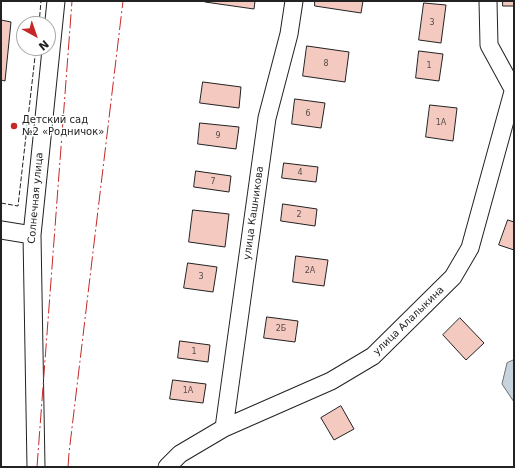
<!DOCTYPE html>
<meta charset="utf-8">
<style>
body{margin:0}
#map{position:relative;width:515px;height:468px;overflow:hidden;background:#fff;font-family:"DejaVu Sans",sans-serif}
canvas{display:block}
.frame{position:absolute;inset:0;border:2px solid #222;pointer-events:none}
.north{position:absolute;left:16px;top:16px;width:40px;height:40px;box-sizing:border-box;background:#fff;border:1px solid #a7a7a7;border-radius:50%;rotate:140deg;font-size:11px;font-weight:700;line-height:16px;text-align:center;color:#222}
.north::after{content:'';display:block;margin:auto;width:14px;height:18px;background:#c62828;clip-path:polygon(50% 0,100% 100%,50% 72%,0 100%)}
</style>
<div id="map">
<canvas width="515" height="468"></canvas>
<div class="frame"></div>
<div class="north">N</div>
</div>
<script>
const ctx = document.querySelector('canvas').getContext('2d');
ctx.lineJoin = 'round';
function fillPath(path, color) { ctx.fillStyle = color; ctx.fill(path, 'evenodd'); }
function trace(path, color, width, dash) { ctx.strokeStyle = color; ctx.lineWidth = width; ctx.lineCap = dash ? 'butt' : 'round'; ctx.setLineDash(dash || []); ctx.stroke(path); }
function label(font, color, halo, rows, align = 'center') {
  ctx.font = font + ' "DejaVu Sans",sans-serif'; ctx.lineWidth = 3; ctx.setLineDash([]); ctx.textBaseline = 'middle'; ctx.strokeStyle = halo; ctx.fillStyle = color; for (const [text, x, y, turn = 0] of rows) {
    ctx.save(); ctx.translate(x, y); ctx.rotate((+turn || 0) * Math.PI / 180); ctx.textAlign = isNaN(turn) ? turn : align; if (halo) ctx.strokeText(text, 0, 0); ctx.fillText(text, 0, 0); ctx.restore();
  }
}
const water = new Path2D(`
 M514 360V402L502 384 507 363Z`);
fillPath(water, '#c7d3dd');
trace(water, '#6f6f6f', 1);
const building = new Path2D(`
 M205 1H255L254 9 205 2Z
 M315 1H363L361 13 315 6Z
 M503 1H514V6H503Z
 M424 3 446 5 441 43 419 40Z
 M1 20 11 22 5 81 1 80Z
 M307 46 349 52 345 82 303 76Z
 M419 51 443 54 439 81 416 78Z
 M203 82 241 87 239 108 200 103Z
 M295 99 325 103 321 128 292 124Z
 M430 105 457 108 453 141 426 137Z
 M200 123 239 127 236 149 198 144Z
 M284 163 318 167 316 182 282 178Z
 M196 171 231 176 229 192 194 187Z
 M283 204 317 209 315 226 281 221Z
 M193 210 229 214 225 247 189 242Z
 M508 220 514 222V250L499 245Z
 M296 256 328 260 324 286 293 282Z
 M188 263 217 267 213 292 184 288Z
 M267 317 298 321 295 342 264 338Z
 M460 318 484 343 466 360 443 335Z
 M180 341 210 345 208 362 178 358Z
 M173 380 206 384 203 403 170 399Z
 M341 406 354 429 334 440 321 418Z`);
fillPath(building, '#f3c9c0');
trace(building, '#222', 1);
const minor = new Path2D(`
 M488 1 489 45 513 89
 M1 230 32 235
 M224 428 267 118 289 34 294 1
 M36 467 32 235 56 1
 M167 467 180 454 224 428 331 381 373 356 453 277 470 248 514 88`);
trace(minor, '#222', 19);
trace(minor, '#fff', 17);
trace(new Path2D(`
 M39 24 41 1
 M1 203 18 206 36 48`), '#222', 1, [5, 2]);
trace(new Path2D(`
 M37 467 72 1
 M68 467 69 453 123 1`), '#c62828', 1, [14, 3, 2, 3]);
for (const [x, y, r, color] of [
 [14,126,4,"#c62828"]
]) { const dot = new Path2D(); dot.arc(x, y, r, 0, 2 * Math.PI); ctx.fillStyle = color; ctx.fill(dot); trace(dot, '#fff', 1.5); }
label('8px', '#564c4a', null, [
 ["3",432,23],
 ["8",326,64],
 ["1",429,66],
 ["6",308,114],
 ["1А",441,123],
 ["9",218,136],
 ["4",300,173],
 ["7",213,182],
 ["2",299,215],
 ["2А",310,271],
 ["3",201,277],
 ["2Б",281,329],
 ["1",194,352],
 ["1А",188,391]
]);
label('10px', '#222', '#fff', [
 ["Детский сад",22,120],
 ["№2 «Родничок»",22,132]
], 'left');
label('10px', '#222', '#fff', [
 ["Солнечная улица",36,198,-85],
 ["улица Кашникова",254,213,-82],
 ["улица Алалыкина",409,321,-44]
]);
</script>
